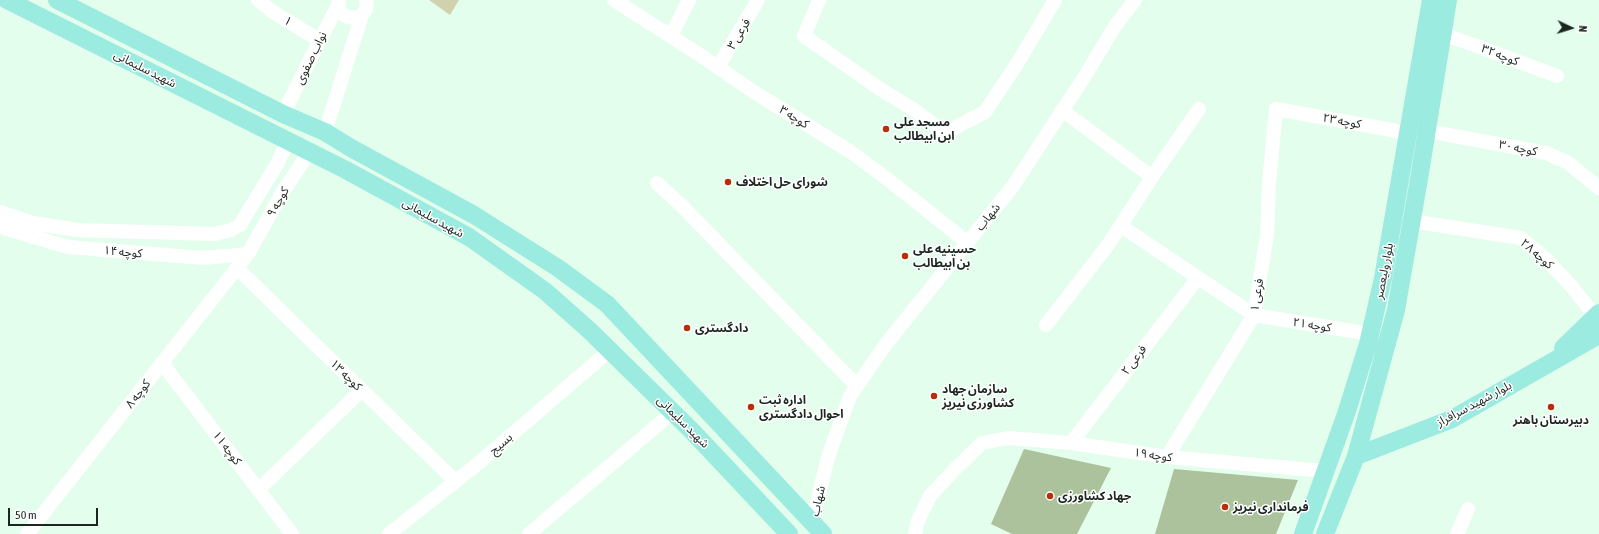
<!DOCTYPE html>
<meta charset="utf-8">
<style>
body{margin:0}
#map{position:relative;width:1599px;height:534px;overflow:hidden;background:#e4feed;font-family:"Asap Condensed",sans-serif}
canvas{display:block}
.north{position:absolute;left:1551px;top:8px;width:40px;height:40px;-webkit-text-stroke:3px #fff;paint-order:stroke;rotate:94deg;font-size:11px;font-weight:700;line-height:16px;text-align:center;color:#1a261f}
.north::after{content:'';display:block;margin:auto;width:14px;height:18px;background:#1a261f;clip-path:polygon(50% 0,100% 100%,50% 72%,0 100%)}
.scale{position:absolute;left:8px;top:508px;width:90px;height:18px;box-sizing:border-box;border:2px solid #1a261f;border-top:0;padding-left:5px;font-size:12px;line-height:14px;white-space:nowrap;color:#1a261f;-webkit-text-stroke:3px #fff;paint-order:stroke}
</style>
<div id="map">
<canvas width="1599" height="534"></canvas>
<div class="north">N</div>
<div class="scale">50 m</div>
</div>
<script>
const ctx = document.querySelector('canvas').getContext('2d');
ctx.lineJoin = 'round';
function fillPath(path, color) { ctx.fillStyle = color; ctx.fill(path, 'evenodd'); }
function trace(path, color, width, dash) { ctx.strokeStyle = color; ctx.lineWidth = width; ctx.lineCap = dash ? 'butt' : 'round'; ctx.setLineDash(dash || []); ctx.stroke(path); }
function label(font, color, halo, rows, align = 'center') {
  ctx.font = font + ' "Asap Condensed","Noto Sans Arabic",sans-serif'; ctx.lineWidth = 3; ctx.setLineDash([]); ctx.textBaseline = 'middle'; ctx.strokeStyle = halo; ctx.fillStyle = color; for (const [text, x, y, turn = 0] of rows) {
    ctx.save(); ctx.translate(x, y); ctx.rotate((+turn || 0) * Math.PI / 180); ctx.textAlign = isNaN(turn) ? turn : align; if (halo) ctx.strokeText(text, 0, 0); ctx.fillText(text, 0, 0); ctx.restore();
  }
}
fillPath(new Path2D(`
 M429 0H459L450 15Z`), '#d1d1ae');
fillPath(new Path2D(`
 M1024 449 1111 468 1077 534H1012L991 524Z
 M1174 469 1298 480 1276 534H1155Z`), '#acc29c');
trace(new Path2D(`
 M258 0 273 12 319 40
 M339 0C334 24 372 23 366 0
 M614 0 697 53 754 92 851 152 890 181 968 243
 M819 0 804 36 880 89 913 109 945 133 985 112 1017 64 1055 0
 M1442 34 1474 45 1557 76
 M671 36 689 0
 M718 67 758 0
 M1062 110 1152 177
 M283 114C302 77 319 40 339 4
 M1427 131 1546 153 1567 162 1599 188
 M325 132 362 15
 M657 183 681 205 857 386
 M0 212 33 223 77 230 215 234 231 230 240 225 277 164 288 141
 M1411 221 1521 238 1546 259 1572 287 1595 316
 M1121 226 1254 315 1370 334
 M0 227 68 247 203 258 248 254
 M237 268 455 481
 M1046 325 1108 245 1152 177 1199 109
 M162 363 292 534
 M1071 443 1198 278
 M1167 457 1254 315 1267 235 1269 183 1276 109 1408 133
 M258 490 362 390
 M812 523 828 457 850 396 886 344 1013 186 1085 76 1115 26 1135 0
 M27 534 248 254 282 193 310 151
 M389 534 480 462 610 350
 M529 534 673 412
 M915 534 917 523 930 496 955 469 982 443 1008 438 1071 443 1167 457 1325 471
 M1457 534 1468 509`), '#fff', 14);
trace(new Path2D(`
 M7 0 346 170 469 237 545 291 589 330 692 431 789 534
 M57 0 283 114 325 132 351 148 474 215 558 268 607 304 823 534
 M1563 348 1599 313
 M1356 456 1452 419 1599 335
 M1303 534 1346 414 1368 344 1383 278 1431 0
 M1325 534 1356 456 1396 310 1419 179 1448 0`), '#9bebe0', 18);
for (const [x, y, r, color] of [
 [886,129,4,"#b82e06"],
 [728,182,4,"#b82e06"],
 [905,256,4,"#b82e06"],
 [687,328,4,"#b82e06"],
 [934,396,4,"#b82e06"],
 [751,407,4,"#b82e06"],
 [1551,407,4,"#b82e06"],
 [1050,496,4,"#b82e06"],
 [1225,507,4,"#b82e06"]
]) { const dot = new Path2D(); dot.arc(x, y, r, 0, 2 * Math.PI); ctx.fillStyle = color; ctx.fill(dot); trace(dot, '#fff', 1.5); }
label('12px', '#1a261f', '#fff', [
 ["۱",288,21,32],
 ["فرعی ۳",739,34,-59],
 ["کوچه ۳۲",1500,55,21],
 ["نواب صفوی",311,58,-64],
 ["شهید سلیمانی",145,69,27],
 ["کوچه ۳",794,117,32],
 ["کوچه ۲۳",1342,121,10],
 ["کوچه ۳۰",1518,148,11],
 ["کوچه ۹",278,202,-60],
 ["شهاب",988,217,-51],
 ["شهید سلیمانی",433,218,29],
 ["کوچه ۱۴",123,252,5],
 ["کوچه ۲۸",1537,254,41],
 ["بلوار ولیعصر",1384,271,-79],
 ["فرعی ۱",1257,295,-81],
 ["کوچه ۲۱",1312,325,9],
 ["فرعی ۲",1134,360,-53],
 ["کوچه ۱۳",346,375,44],
 ["کوچه ۸",138,394,-52],
 ["بلوار شهید سرافراز",1474,404,-28],
 ["شهید سلیمانی",683,422,45],
 ["بسیج",501,444,-41],
 ["کوچه ۱۱",227,448,53],
 ["کوچه ۱۹",1153,455,8],
 ["شهاب",818,501,-77]
]);
label('bold 12px', '#1a261f', '#fff', [
 ["مسجد علی",894,122],
 ["ابن ابیطالب",894,136],
 ["شورای حل اختلاف",736,182],
 ["حسینیه علی",913,249],
 ["بن ابیطالب",913,263],
 ["دادگستری",695,328],
 ["سازمان جهاد",942,389],
 ["کشاورزی نیریز",942,403],
 ["اداره ثبت",759,400],
 ["احوال دادگستری",759,414],
 ["دبیرستان باهنر",1551,420,"center"],
 ["جهاد کشاورزی",1058,496],
 ["فرمانداری نیریز",1233,507]
], 'left');
</script>
